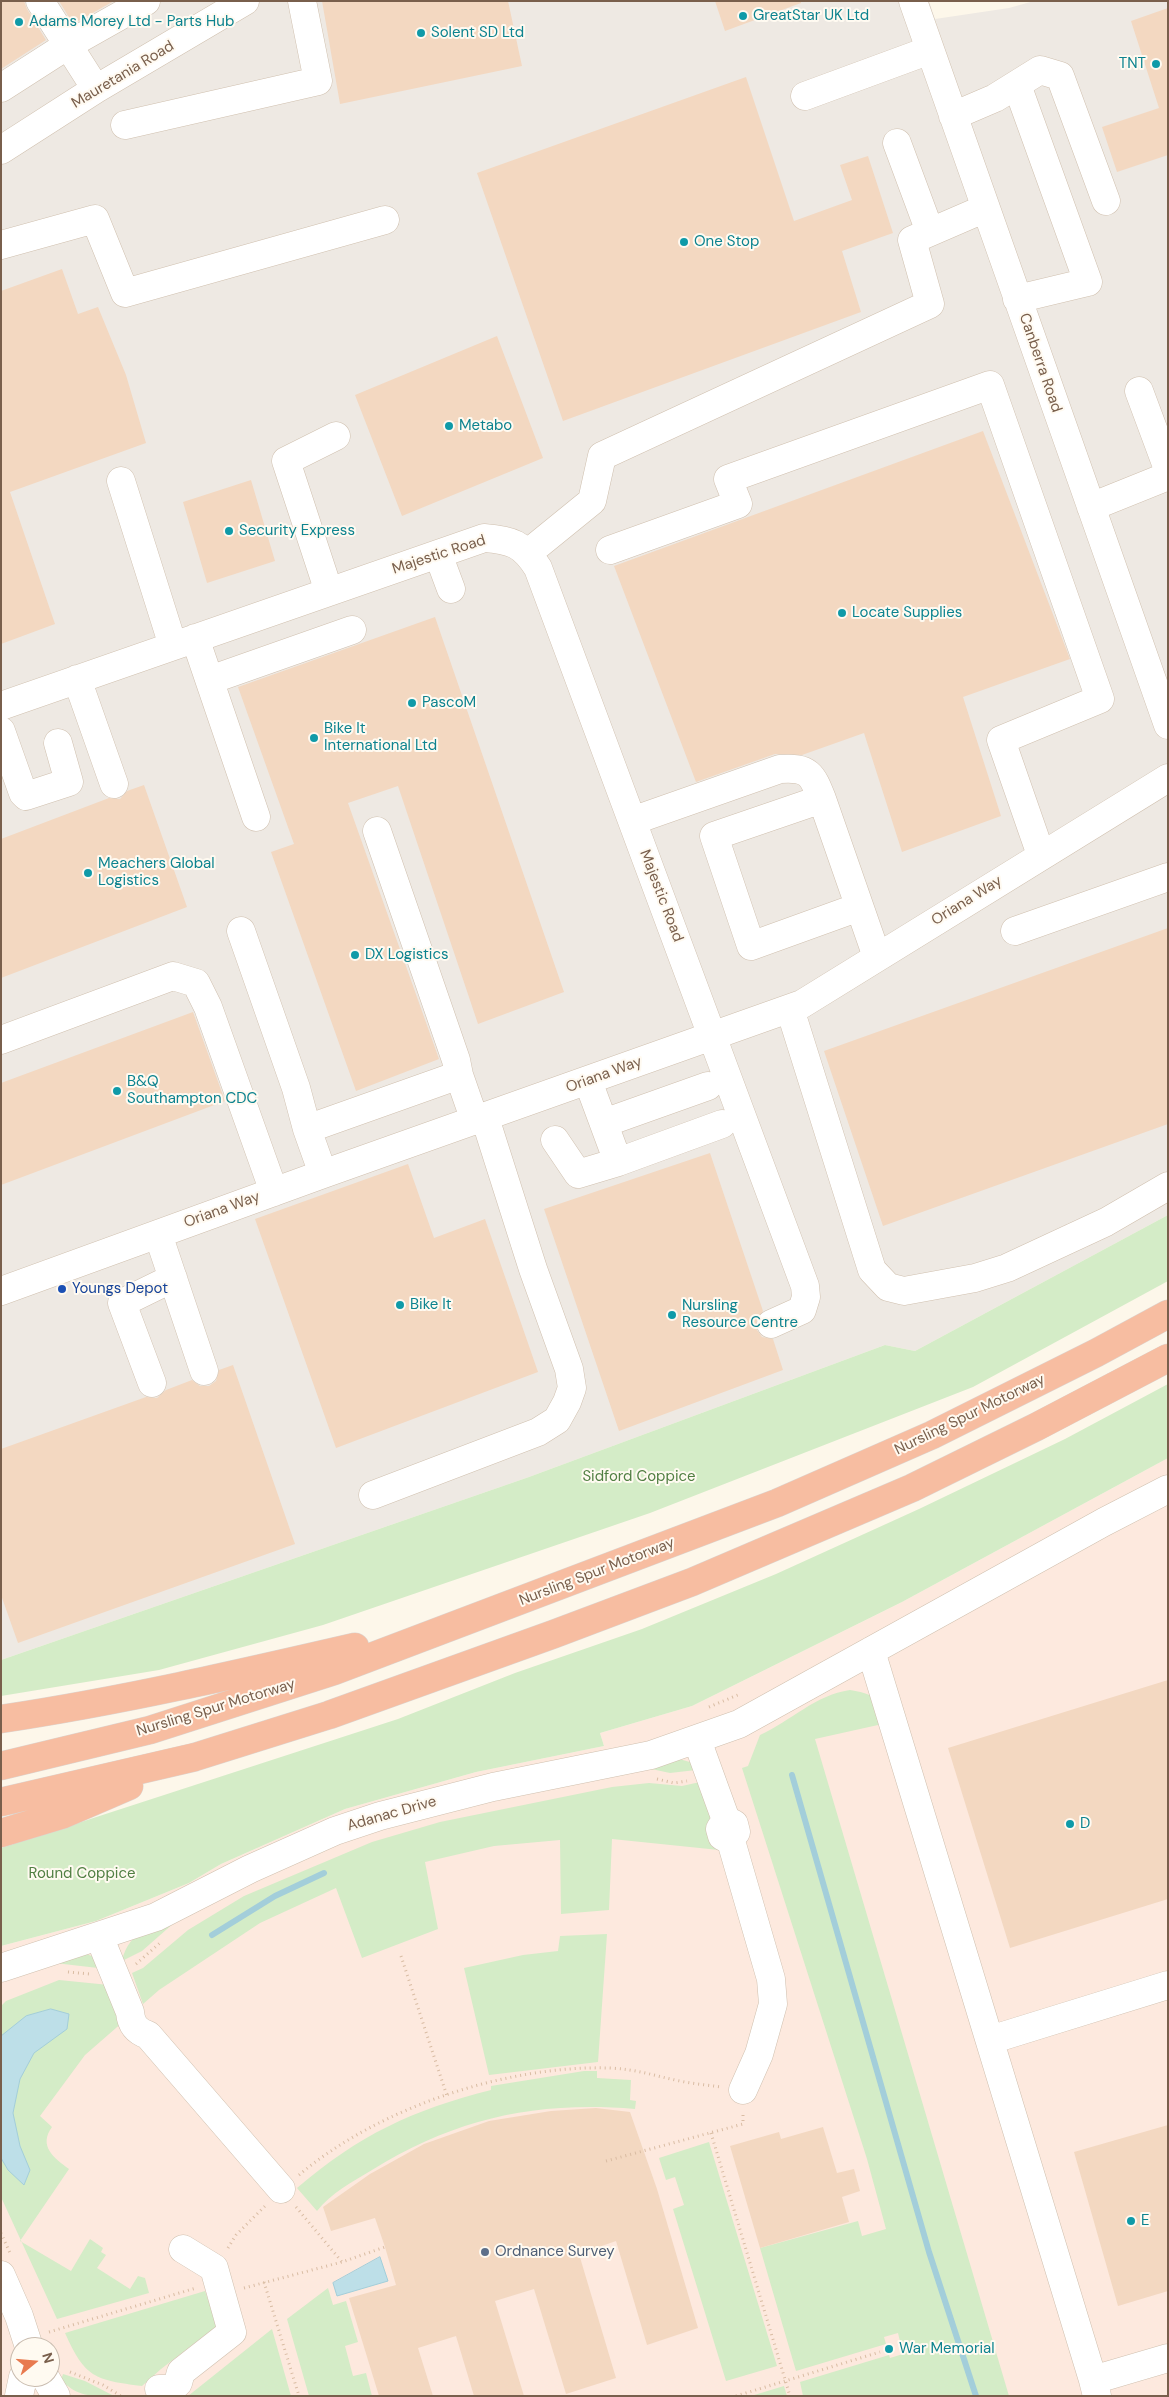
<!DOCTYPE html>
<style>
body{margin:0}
#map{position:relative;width:1169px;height:2397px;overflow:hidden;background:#fdf7ea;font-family:"DM Sans",sans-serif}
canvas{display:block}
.frame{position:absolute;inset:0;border:2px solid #795f4c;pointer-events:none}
.north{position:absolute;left:10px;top:2337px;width:50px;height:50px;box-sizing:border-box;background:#fffaf1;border:1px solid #c9bcaf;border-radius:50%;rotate:73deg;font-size:14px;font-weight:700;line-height:20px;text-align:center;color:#795f4c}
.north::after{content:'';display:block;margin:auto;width:18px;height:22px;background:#e87a4f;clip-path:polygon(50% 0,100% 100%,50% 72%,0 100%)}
</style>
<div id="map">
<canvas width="1169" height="2397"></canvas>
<div class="frame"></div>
<div class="north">N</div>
</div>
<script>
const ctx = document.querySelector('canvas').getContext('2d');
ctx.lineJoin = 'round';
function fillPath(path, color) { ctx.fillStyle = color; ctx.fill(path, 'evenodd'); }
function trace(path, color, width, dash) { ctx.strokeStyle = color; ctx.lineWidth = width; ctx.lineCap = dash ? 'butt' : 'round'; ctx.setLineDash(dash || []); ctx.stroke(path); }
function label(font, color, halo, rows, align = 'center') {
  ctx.font = font + ' "DM Sans",sans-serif'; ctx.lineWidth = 4; ctx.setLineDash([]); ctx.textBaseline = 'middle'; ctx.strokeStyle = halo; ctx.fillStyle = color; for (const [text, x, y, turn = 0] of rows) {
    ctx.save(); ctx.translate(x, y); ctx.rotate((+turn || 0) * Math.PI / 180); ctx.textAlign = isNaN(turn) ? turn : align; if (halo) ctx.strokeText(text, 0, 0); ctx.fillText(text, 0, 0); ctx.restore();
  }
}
fillPath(new Path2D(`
 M1168 1458V2396H1V1946L96 1921 189 1883 221 1864 345 1809 476 1772 604 1746 600 1733 692 1706 902 1602ZM20 2347H50V2377H20Z`), '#fde9de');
fillPath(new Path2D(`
 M1 1H929L935 19 1009 8 1034 1H1168V1215L915 1351 885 1345 529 1477 1 1660Z`), '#eee9e3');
fillPath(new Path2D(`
 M1168 1215V1281L973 1387 650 1513 323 1625 159 1670 1 1696V1660L529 1477 885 1345 915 1351Z
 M1168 1384V1458L902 1602 692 1706 600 1733 604 1746 476 1772 345 1809 221 1864 189 1883 96 1921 1 1946V1848L398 1719 515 1673 642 1629 776 1574 919 1509 1065 1439Z
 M850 1690C873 1694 881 1697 885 1721L878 1725 815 1739 1009 2396H803L800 2382 889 2355 890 2358 903 2354 898 2333 884 2337 886 2344 796 2371 760 2248 858 2221 862 2236 886 2229 867 2159 742 1768 748 1766 760 1735C791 1721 815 1695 850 1690Z
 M676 1758 693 1763 696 1770 670 1773 642 1767Z
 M700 1782 705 1789 719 1850 612 1839 609 1910 561 1914 560 1840 494 1846 425 1862 438 1929 362 1958 336 1888 260 1923 159 1990 143 2004 132 1973 143 1968 188 1930 244 1896 372 1842 440 1822 612 1787 649 1783 682 1786Z
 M183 1915 142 1951 122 1961C129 1929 156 1926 183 1915Z
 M607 1934 598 2062 489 2075 464 1968 523 1955 558 1951 560 1936Z
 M87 1954 96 1958 98 1968 46 1962Z
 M59 1980 109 1985 124 2021 85 2055 40 2116 52 2127C38 2146 54 2158 69 2169L20 2241 71 2271 90 2239 103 2248 101 2252 106 2255 97 2268 130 2289 138 2276 145 2278 149 2293 57 2319 1 2197V2006L6 2001Z
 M584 2071H597V2078L631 2080 630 2100 636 2101 635 2109C535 2101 457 2118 372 2170 352 2182 331 2193 317 2211L297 2188C359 2135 412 2110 491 2090V2086L497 2085Z
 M709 2142 777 2366 726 2381 673 2209 684 2205 675 2177 666 2180 659 2158Z
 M328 2288 333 2305 346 2301 358 2342 345 2346 353 2376 366 2373 372 2396H309L287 2319Z
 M205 2291 217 2326 161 2369 142 2386C95 2380 85 2378 65 2333Z
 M272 2329 291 2396H188Z
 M63 2374 85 2381 114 2396C90 2396 78 2397 61 2380Z
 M784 2386 787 2396H751Z`), '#d4ecc7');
const water = new Path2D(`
 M51 2009 69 2014 67 2029 34 2053 20 2079 13 2113 20 2146 30 2170 24 2185 8 2170 1 2158V2036L26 2016Z
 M380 2257 388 2281 337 2296 333 2283Z`);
fillPath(water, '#bddfe8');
trace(water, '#a3ceda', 1);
trace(new Path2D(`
 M792 1775 929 2252 976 2396
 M212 1935 275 1896 324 1873`), '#a3ceda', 6);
fillPath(new Path2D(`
 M1 1H24L27 9 46 40 1 69Z
 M59 1H114L73 24Z
 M322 1H508L522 66 340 104Z
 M715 1H801V3L725 31Z
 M1168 8V155L1117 172 1102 127 1159 108 1131 21Z
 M746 77 794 221 852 200 840 165 868 156 893 233 842 251 861 312 563 421 477 173Z
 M62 269 78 314 98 307 126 375 146 443 10 492 55 624 1 644V291Z
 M497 336 543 458 402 516 355 395Z
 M983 431 1070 659 963 697 1001 816 902 852 864 733 802 755 775 754 696 782 614 566Z
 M251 480 275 561 207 583 183 502Z
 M435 617 564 992 478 1024 398 786 348 803 439 1059 356 1091 271 852 294 844 238 687Z
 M144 785 187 907 1 978V839L109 798 120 799 127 791Z
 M1168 928V1124L883 1226 824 1051Z
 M193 1012 225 1101 1 1185V1083Z
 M710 1153 763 1311 756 1322 757 1330 762 1337 773 1339 783 1370 619 1431 544 1209Z
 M408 1164 434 1238 485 1219 538 1372 336 1448 255 1219Z
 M233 1365 295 1544 18 1643 1 1595V1449L146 1397 157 1398 166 1390 192 1380 200 1386H209L216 1381 219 1370Z
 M1168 1680V1899L1010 1948 948 1748Z
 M596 2108 630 2112 657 2189 698 2328 647 2345 616 2241 579 2254 616 2378 566 2394 534 2289 495 2301 524 2396H474L456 2336 418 2348 433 2396H379L349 2298 396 2285 385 2247 375 2218 331 2231 323 2207 370 2174 424 2144 489 2121 551 2111Z
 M1168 2125V2291L1118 2306 1074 2152Z
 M823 2127 837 2173 854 2169 860 2191 842 2197 849 2222 760 2248 730 2146 779 2132 781 2139Z`), '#f3d8c1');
const minor = new Path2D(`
 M40 1 96 89
 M913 1 1168 725
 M1017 85 1088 282 1017 299
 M1 88 68 45 146 1
 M805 96 930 50
 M953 116 995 98 1040 70 1060 76 1106 201
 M125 125 318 81 302 1
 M897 143 930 232
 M1 150 96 89 245 1
 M1 245 95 219 125 293 385 220
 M1139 391 1168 469
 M121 481 173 646
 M1091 507 1168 476
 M610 550 738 504 728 479 990 385 1100 699 1001 740 1041 855
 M528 553 592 501 602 456 930 304 912 240 986 208
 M438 554 451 589
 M329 592 286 461 336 436
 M195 638 256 817
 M77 679 114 784
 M210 680 352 630
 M1 706 484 538C512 540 523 544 538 568L805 1286 806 1297 802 1310 771 1324
 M1 731 23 793 26 796 69 782 58 743
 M632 821 780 769C809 767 812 774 822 799
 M377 831 456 1060 459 1075
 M859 907 751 946 714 836 822 799 877 957
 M241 931 296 1088 307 1129
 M1015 931 1168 877
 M790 1009 872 1270 888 1287 904 1291 975 1278 1007 1268 1106 1222 1168 1186
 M1 1040 173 976 196 983 208 1007 274 1192
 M588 1081 618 1162 722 1124
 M604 1123 708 1086
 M555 1140 578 1174 618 1162
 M323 1174 307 1129 459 1075 475 1121
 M158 1234 204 1371
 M1 1291 323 1174 802 1004 1168 778
 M152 1383 122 1303 173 1278
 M373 1495 538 1432 557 1420 567 1402 572 1388 569 1369 533 1269 485 1118
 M871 1651 1093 2380
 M697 1740 726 1820 734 1824 736 1832
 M726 1820 720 1829 722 1836 731 1841 771 1979 773 2004 759 2054 743 2090
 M99 1936 130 2012C131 2024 136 2031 148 2035L281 2189
 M1 1968 156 1917 250 1869 335 1831 380 1816 493 1787 651 1755 739 1724 1104 1522 1168 1489
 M990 2040 1168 1985
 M1 2275 19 2316 29 2347
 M45 2377 56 2396
 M159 2389H170L178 2383 181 2372 232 2332 214 2268 183 2249
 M19 2396 23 2377
 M1097 2396 1093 2380 1168 2358`);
const highway = new Path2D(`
 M1 1719C121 1701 238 1674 355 1647
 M1 1766 150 1730 334 1671 777 1503 932 1435 1096 1353 1168 1314
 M1 1802 195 1757 329 1715 554 1634 692 1582 912 1488 1036 1427 1168 1358
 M1 1833 64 1814 129 1786`);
trace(minor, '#d0c0af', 29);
trace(highway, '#dcd5d0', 29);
trace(new Path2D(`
 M709 1707 740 1694
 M657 1779 674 1783 687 1781
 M401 1956 447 2096
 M136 1964 161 1942
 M68 1972 90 1974
 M711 2133 790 2396
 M606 2161 743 2124V2112
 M299 2175C378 2108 506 2065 609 2068 636 2069 655 2076 680 2081 694 2084 708 2085 721 2087
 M296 2207 342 2262
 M1 2233 10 2253
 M228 2248 236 2235 265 2206
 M264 2282 299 2396
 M244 2288 342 2262 385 2247
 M49 2332 196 2288
 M70 2372 103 2385 121 2396
 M736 2396 880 2352`), '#d9bca3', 3, [1, 4]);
trace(minor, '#fff', 28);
trace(highway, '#f7bda1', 28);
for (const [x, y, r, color] of [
 [743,16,5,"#0f9aa8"],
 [19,22,5,"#0f9aa8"],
 [421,33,5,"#0f9aa8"],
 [1156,64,5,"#0f9aa8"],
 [684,242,5,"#0f9aa8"],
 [449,426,5,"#0f9aa8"],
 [229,531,5,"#0f9aa8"],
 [842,613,5,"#0f9aa8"],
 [412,703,5,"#0f9aa8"],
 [314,738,5,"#0f9aa8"],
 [88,873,5,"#0f9aa8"],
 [355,955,5,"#0f9aa8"],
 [117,1091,5,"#0f9aa8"],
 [62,1289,5,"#1a4fb4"],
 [400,1305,5,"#0f9aa8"],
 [672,1315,5,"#0f9aa8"],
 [1070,1824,5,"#0f9aa8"],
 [1131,2221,5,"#0f9aa8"],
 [485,2252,5,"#5c6f8a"],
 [889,2349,5,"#0f9aa8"]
]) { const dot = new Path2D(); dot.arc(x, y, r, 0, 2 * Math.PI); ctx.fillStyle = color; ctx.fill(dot); trace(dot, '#fffaf1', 2); }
label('15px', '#0d838f', '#fffaf1', [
 ["GreatStar UK Ltd",753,16],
 ["Adams Morey Ltd - Parts Hub",29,22],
 ["Solent SD Ltd",431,33],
 ["TNT",1146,64,"right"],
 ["One Stop",694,242],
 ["Metabo",459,426],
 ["Security Express",239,531],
 ["Locate Supplies",852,613],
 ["PascoM",422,703],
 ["Bike It",324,729],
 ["International Ltd",324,746],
 ["Meachers Global",98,864],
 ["Logistics",98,881],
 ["DX Logistics",365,955],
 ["B&Q",127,1082],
 ["Southampton CDC",127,1099],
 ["Bike It",410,1305],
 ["Nursling",682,1306],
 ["Resource Centre",682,1323],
 ["D",1080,1824],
 ["E",1141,2221],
 ["War Memorial",899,2349]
], 'left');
label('15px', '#795f4c', '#fffaf1', [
 ["Mauretania Road",123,75,-31],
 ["Canberra Road",1040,363,71],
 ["Majestic Road",439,555,-18],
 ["Majestic Road",661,896,69],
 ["Oriana Way",967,901,-32],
 ["Oriana Way",604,1075,-20],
 ["Oriana Way",222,1210,-20],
 ["Nursling Spur Motorway",970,1415,-26],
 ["Nursling Spur Motorway",597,1572,-21],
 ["Nursling Spur Motorway",216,1708,-17],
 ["Adanac Drive",392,1814,-16]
]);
label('15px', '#164399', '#fffaf1', [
 ["Youngs Depot",72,1289]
], 'left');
label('15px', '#517f43', '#fffaf1', [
 ["Sidford Coppice",639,1477],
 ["Round Coppice",82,1874]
]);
label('15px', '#4e5e75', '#fffaf1', [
 ["Ordnance Survey",495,2252]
], 'left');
</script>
